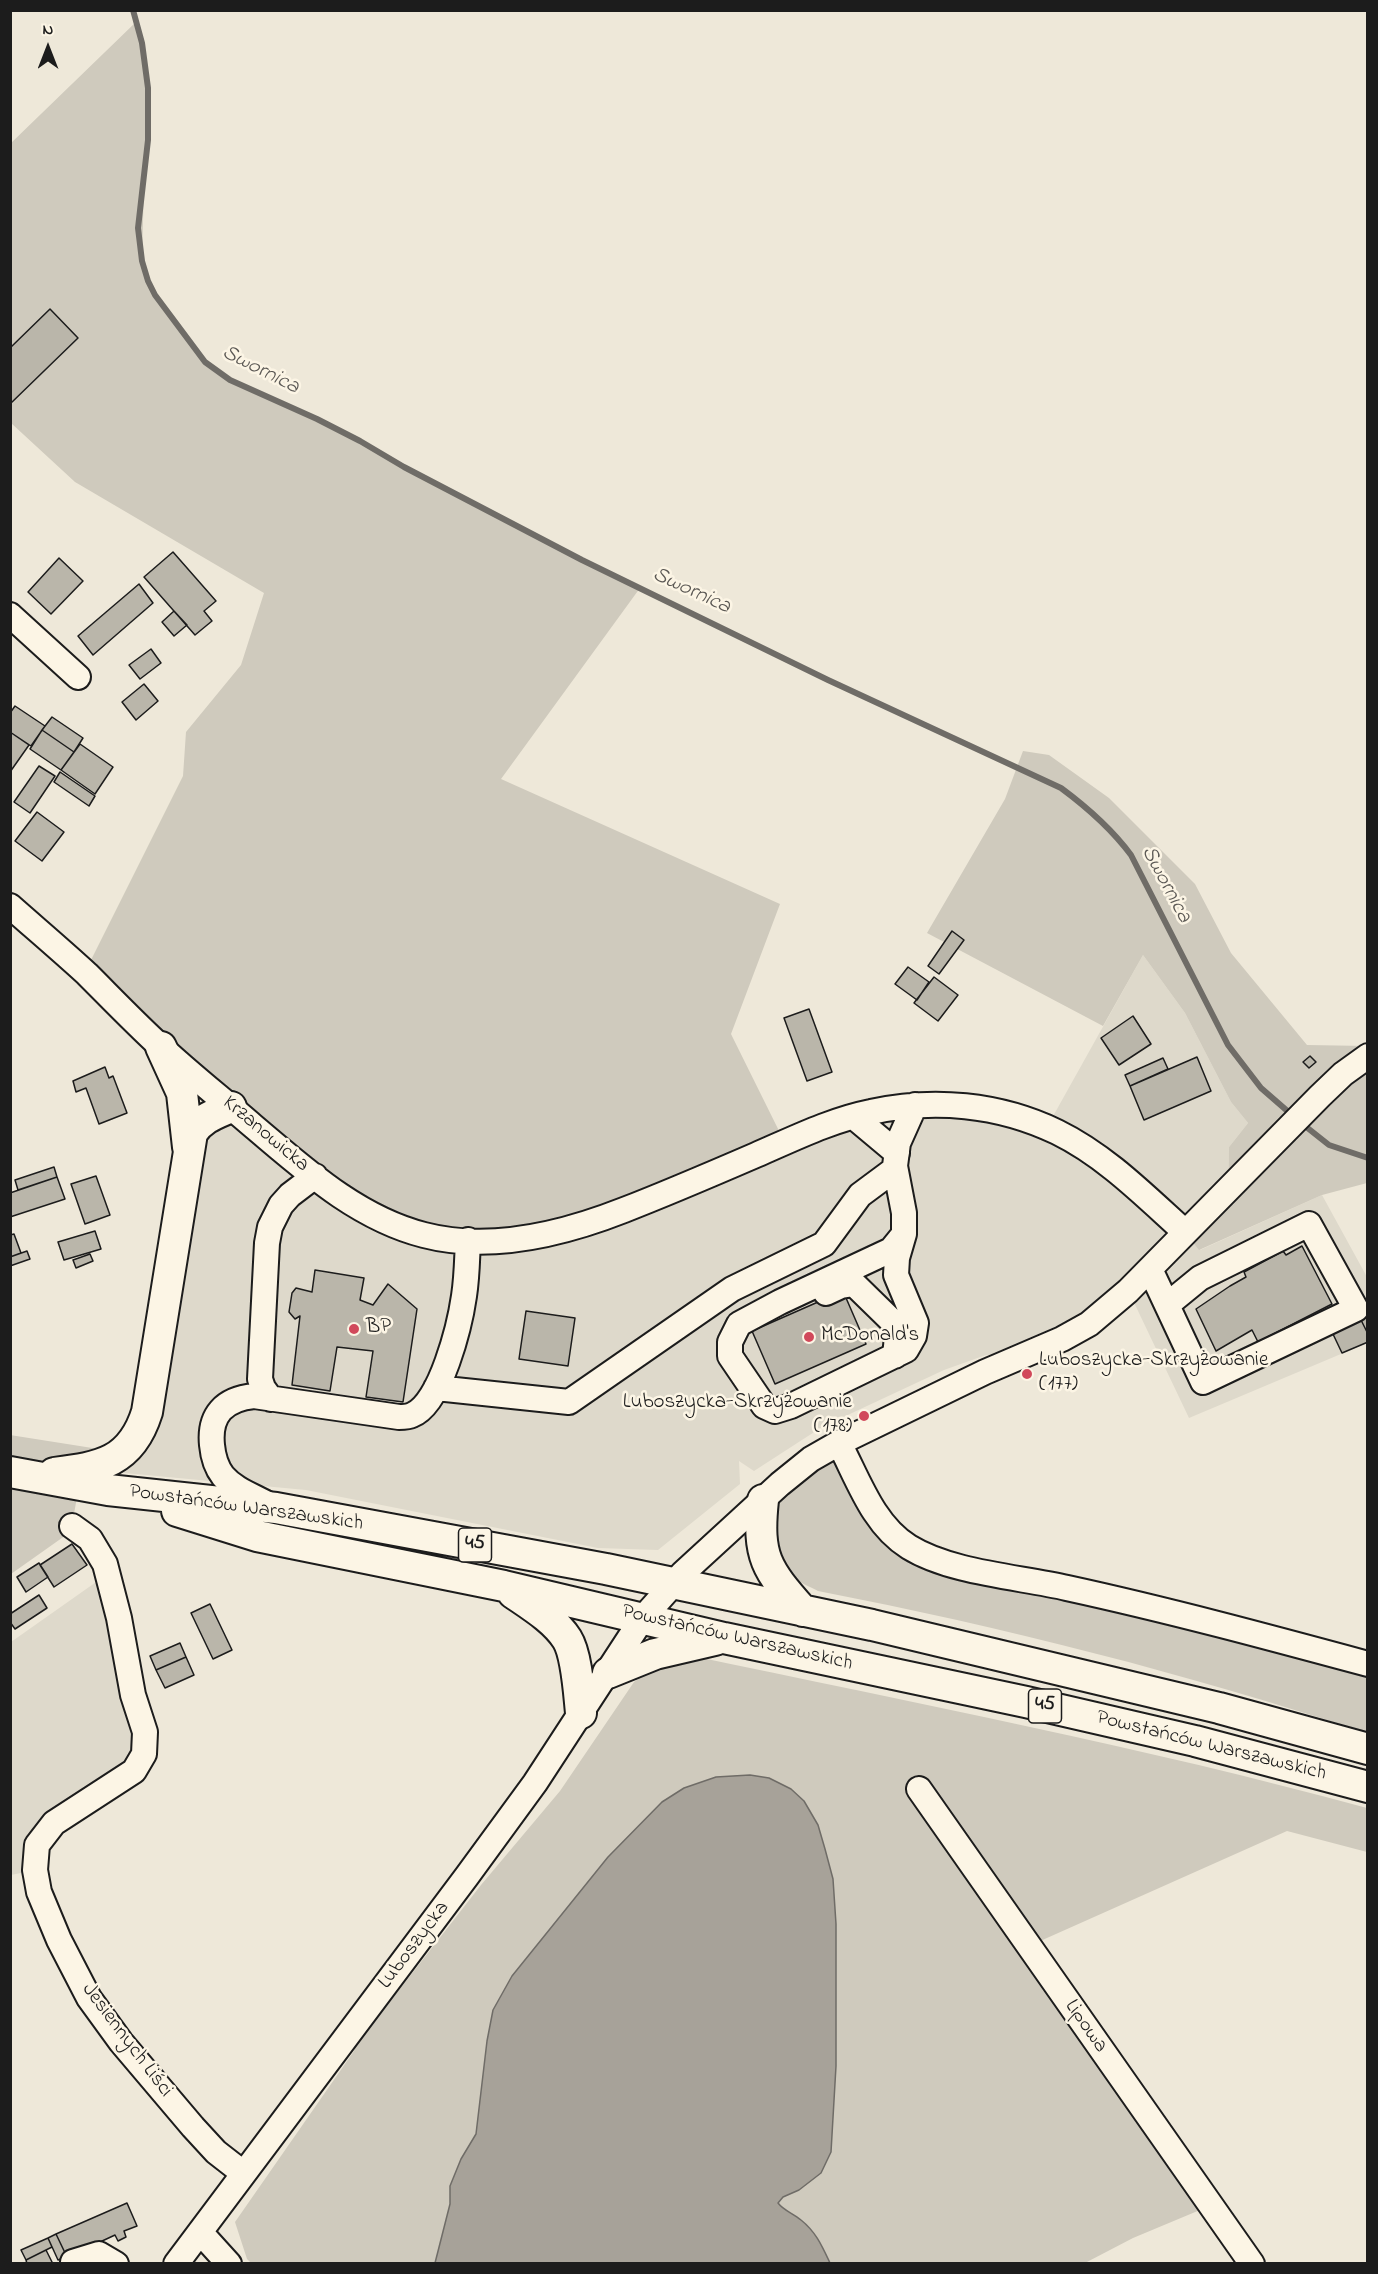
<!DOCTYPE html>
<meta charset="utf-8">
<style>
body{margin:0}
#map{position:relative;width:1378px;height:2274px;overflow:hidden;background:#eee8d9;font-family:"Indie Flower",sans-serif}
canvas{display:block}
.frame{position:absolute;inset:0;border:12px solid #1c1c1c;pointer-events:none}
.north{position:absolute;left:18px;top:18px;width:60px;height:60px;-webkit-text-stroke:4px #fcf5e5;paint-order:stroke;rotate:0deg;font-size:16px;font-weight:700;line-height:24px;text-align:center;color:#1c1c1c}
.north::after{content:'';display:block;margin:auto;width:21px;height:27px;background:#1c1c1c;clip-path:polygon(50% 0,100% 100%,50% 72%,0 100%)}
</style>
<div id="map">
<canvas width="1378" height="2274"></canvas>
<div class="frame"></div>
<div class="north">N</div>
</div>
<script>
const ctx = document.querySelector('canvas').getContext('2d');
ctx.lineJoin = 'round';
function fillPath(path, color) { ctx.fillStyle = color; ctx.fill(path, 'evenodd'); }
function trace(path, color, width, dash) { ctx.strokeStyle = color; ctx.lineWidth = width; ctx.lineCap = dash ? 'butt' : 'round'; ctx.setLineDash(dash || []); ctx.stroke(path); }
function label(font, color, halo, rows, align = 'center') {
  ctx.font = font + ' "Indie Flower",sans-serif'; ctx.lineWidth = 5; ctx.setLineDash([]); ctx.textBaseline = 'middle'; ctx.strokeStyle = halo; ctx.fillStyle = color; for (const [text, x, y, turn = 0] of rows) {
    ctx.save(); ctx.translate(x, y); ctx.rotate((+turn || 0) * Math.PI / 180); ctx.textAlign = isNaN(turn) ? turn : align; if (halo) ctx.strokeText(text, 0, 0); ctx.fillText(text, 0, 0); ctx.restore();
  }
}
fillPath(new Path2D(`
 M1143 955 1185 1013 1231 1102 1248 1123 1229 1147 1228 1191 1200 1250 1322 1195 1367 1277V1343L1189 1418 1129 1292 1037 1351 986 1355 944 1370 822 1427 754 1471 739 1461 740 1484 658 1550 598 1548 306 1490 82 1469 124 1453 188 1147 231 1107 376 1217 898 1107 1047 1127Z
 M99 1580 144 1754 54 1823 35 1870 11 1875V1642Z`), '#ded9cb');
fillPath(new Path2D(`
 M136 22 142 43 148 88V140L144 182 142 261 148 281 155 295 205 362 230 380 317 419 360 441 404 467 640 588 501 779 780 904 731 1034 785 1143 509 1239 376 1217 85 972 183 776 186 732 241 665 264 593 75 482 11 423 10 144Z
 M1023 751 1049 755 1109 798 1195 884 1231 953 1307 1045 1367 1046V1183L1322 1195 1199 1250 1185 1232 1228 1191 1229 1147 1248 1123 1231 1102 1185 1013 1143 955 1103 1026 927 933 1005 799Z
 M10 1435 124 1453 82 1469 72 1525 76 1528 11 1574Z
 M836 1458 910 1548 1367 1664V1733C1188 1674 1004 1627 818 1591 811 1587 800 1583 794 1578 778 1565 767 1522 779 1505 793 1483 814 1470 836 1458Z
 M688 1655C915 1703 1144 1747 1367 1808V1852L1287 1831 1029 1946 1200 2210 1133 2238 1085 2263H830C822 2246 816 2232 801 2220 793 2213 784 2211 778 2203L783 2197 799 2190 836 2066V1924L833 1879 818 1825 804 1801 791 1789 608 1857 512 1976 487 2041 476 2135 461 2159 450 2186V2204L435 2263H251L247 2259 235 2222 354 2051 356 2045 481 1885 560 1791 634 1682 661 1662Z`), '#cfcabd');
const water = new Path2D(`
 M750 1775 769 1778 791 1789 804 1801 818 1825 825 1849 833 1879 836 1924V2066L831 2152 821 2173 799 2190 783 2197 778 2203C784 2211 793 2213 801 2220 816 2232 822 2246 830 2263H435L450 2204V2186L461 2159 476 2134 487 2041 493 2010 512 1976 608 1857 662 1802 684 1788 716 1777Z`);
fillPath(water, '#a7a299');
trace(water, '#6f6c67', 1.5);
trace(new Path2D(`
 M133 10 142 43 148 88V140L138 228 142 261 148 281 155 295 205 362 230 380 317 419 360 441 404 467 582 560 828 680 1061 788C1088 808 1111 828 1131 855L1228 1045 1261 1088 1292 1115
 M1300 1122 1329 1145 1368 1158`), '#6f6c67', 6);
const building = new Path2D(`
 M50 309 78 338 10 404V348Z
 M173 552 216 601 204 611 212 621 195 635 144 577Z
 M59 558 83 581 51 614 28 592Z
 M139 584 153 603 93 655 78 636Z
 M174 611 187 625 174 636 162 622Z
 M151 649 161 663 140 679 129 665Z
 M144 684 158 701 136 720 122 702Z
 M15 706 45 726 31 746 10 732V713Z
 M52 717 83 738 74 752 42 730Z
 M42 730 74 752 61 770 30 749Z
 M10 732 29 745 10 772Z
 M80 744 113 767 95 794 61 770Z
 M39 766 55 776 30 813 14 802Z
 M60 772 95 796 89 806 54 782Z
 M37 812 64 832 42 861 15 841Z
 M952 931 964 940 939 974 928 966Z
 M908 967 929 982 917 1000 895 984Z
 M934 977 958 995 938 1021 914 1003Z
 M809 1009 832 1072 807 1081 784 1018Z
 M1133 1016 1151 1044 1119 1065 1101 1038Z
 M1310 1056 1316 1062 1309 1068 1303 1062Z
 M1197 1057 1211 1091 1144 1120 1130 1086Z
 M1163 1058 1168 1069 1130 1086 1125 1075Z
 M105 1067 109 1078 113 1076 127 1113 99 1124 86 1088 76 1092 73 1081Z
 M54 1167 57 1177 18 1190 15 1180Z
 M96 1176 110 1215 85 1224 71 1184Z
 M57 1177 65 1199 10 1217V1193Z
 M95 1231 101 1249 64 1260 58 1242Z
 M14 1234 21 1253 10 1257V1235Z
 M1302 1246 1332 1304 1258 1342 1252 1330 1216 1351 1196 1309 1230 1286 1246 1277 1244 1272 1283 1251 1286 1255Z
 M27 1251 30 1259 10 1266V1257Z
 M90 1254 93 1261 76 1268 73 1260Z
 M315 1270 364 1278 360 1300 373 1305 388 1284 417 1309 403 1402 366 1397 373 1351 337 1347 330 1391 292 1385 300 1316 295 1319 289 1312 292 1293 296 1288 312 1292Z
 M843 1291 866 1344 775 1384 752 1331Z
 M526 1311 575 1318 568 1366 519 1359Z
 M1368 1317V1334L1361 1320Z
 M1361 1320 1368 1334V1342L1342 1353 1332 1332Z
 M72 1544 87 1565 54 1587 40 1565Z
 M39 1563 48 1577 26 1592 17 1577Z
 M39 1595 47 1608 15 1629 10 1622V1614Z
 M210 1604 232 1650 213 1659 191 1613Z
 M180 1643 186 1657 156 1670 150 1656Z
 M186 1657 194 1675 165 1688 156 1670Z
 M127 2203 137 2226 124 2231 126 2237 118 2241 115 2235 100 2242 103 2248 67 2257 56 2234Z
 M56 2234 67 2257 58 2260 48 2238Z
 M48 2238 52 2247 26 2260 21 2250Z
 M46 2250 53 2264H27L26 2260Z`);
fillPath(building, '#bab6aa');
trace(building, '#1c1c1c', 1.5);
const minor = new Path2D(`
 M10 615 78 677
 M10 906C36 929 62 951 87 974 111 998 135 1023 160 1046 190 1074 222 1099 253 1126 304 1169 357 1218 424 1235 489 1252 563 1234 624 1210 668 1193 712 1174 756 1155 793 1139 831 1120 871 1112 933 1098 999 1104 1057 1132 1106 1156 1145 1196 1185 1232
 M854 1117 897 1153
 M904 1234 891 1250 780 1302 739 1324 730 1342V1356L764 1406 775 1411 791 1406 906 1350 914 1336 916 1323 896 1275 897 1258 904 1234V1213L895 1166 898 1143 915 1105
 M1150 1269 1203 1382 1356 1309 1309 1224 1200 1278 1167 1305
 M826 1293 841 1286 854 1284 898 1327 895 1356
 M436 1388 569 1402 732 1289 824 1244 860 1195 895 1169
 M271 1399 263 1388 260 1379 267 1243 270 1227 281 1205 290 1195 315 1176
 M839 1443C858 1479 873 1525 909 1547 951 1573 1020 1577 1067 1588 1168 1610 1268 1637 1368 1664
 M266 1503C251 1495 234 1489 223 1476 216 1467 213 1456 212 1445 209 1415 224 1399 254 1396L399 1417C403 1417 408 1417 412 1415 441 1404 460 1324 464 1296 467 1277 467 1259 468 1240
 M72 1526 90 1539 105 1564 119 1618 133 1695 145 1732 144 1754 134 1771 54 1823 37 1845 35 1870 39 1892 59 1940 89 1998 121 2042 193 2127 216 2152 243 2173
 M919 1789 1252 2264
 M200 2232 229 2264
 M73 2262 99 2254 116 2264
 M176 2264 467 1876 535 1783 642 1619 683 1573 780 1484 811 1459 839 1443 985 1372 1062 1339 1089 1324 1128 1291 1320 1096 1343 1074 1368 1056`);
const major = new Path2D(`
 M161 1047 182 1093 188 1147
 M10 1472 108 1490 276 1508 606 1569 872 1625 1219 1708 1368 1749
 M54 1473C100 1467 131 1463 147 1412L192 1133C202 1118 215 1114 231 1107
 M763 1500C757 1557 766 1569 803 1611
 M177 1511 257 1536 504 1586 724 1638 1026 1702 1195 1741 1368 1787
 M513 1593C532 1606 555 1620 567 1639 577 1655 579 1694 581 1713
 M608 1673 655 1654 715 1640`);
trace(minor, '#1c1c1c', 28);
trace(major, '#1c1c1c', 34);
trace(minor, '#fcf5e5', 24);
trace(major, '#fcf5e5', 30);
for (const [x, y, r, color] of [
 [354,1329,6,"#d1495b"],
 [809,1337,6,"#d1495b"],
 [1027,1374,6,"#d1495b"],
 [864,1416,6,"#d1495b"]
]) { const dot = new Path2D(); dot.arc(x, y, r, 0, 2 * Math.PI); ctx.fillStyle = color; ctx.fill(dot); trace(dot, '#fcf5e5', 2); }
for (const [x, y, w] of [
 [475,1545,33],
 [1045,1706,33]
]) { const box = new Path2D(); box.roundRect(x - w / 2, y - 17, w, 34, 4.5); ctx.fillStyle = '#fcf5e5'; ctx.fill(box); trace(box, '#1c1c1c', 1.5); }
label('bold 20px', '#1c1c1c', null, [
 ["45",475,1545],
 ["45",1045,1706]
]);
label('21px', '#1c1c1c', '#fcf5e5', [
 ["Krzanowicka",265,1135,40],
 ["Powstańców Warszawskich",246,1509,8],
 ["Powstańców Warszawskich",737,1639,13],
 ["Powstańców Warszawskich",1211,1747,14],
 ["Luboszycka",415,1946,-53],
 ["Lipowa",1085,2027,55],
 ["Jesiennych Liści",126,2041,53]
]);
label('21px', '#1c1c1c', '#fcf5e5', [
 ["BP",366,1329],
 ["McDonald's",821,1337],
 ["Luboszycka-Skrzyżowanie",1039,1362],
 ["(177)",1039,1386],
 ["Luboszycka-Skrzyżowanie",852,1404,"right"],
 ["(178)",852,1428,"right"]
], 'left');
label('italic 22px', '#5b5854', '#fcf5e5', [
 ["Swornica",260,371,27],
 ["Swornica",691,592,25],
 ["Swornica",1165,885,62]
]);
</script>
